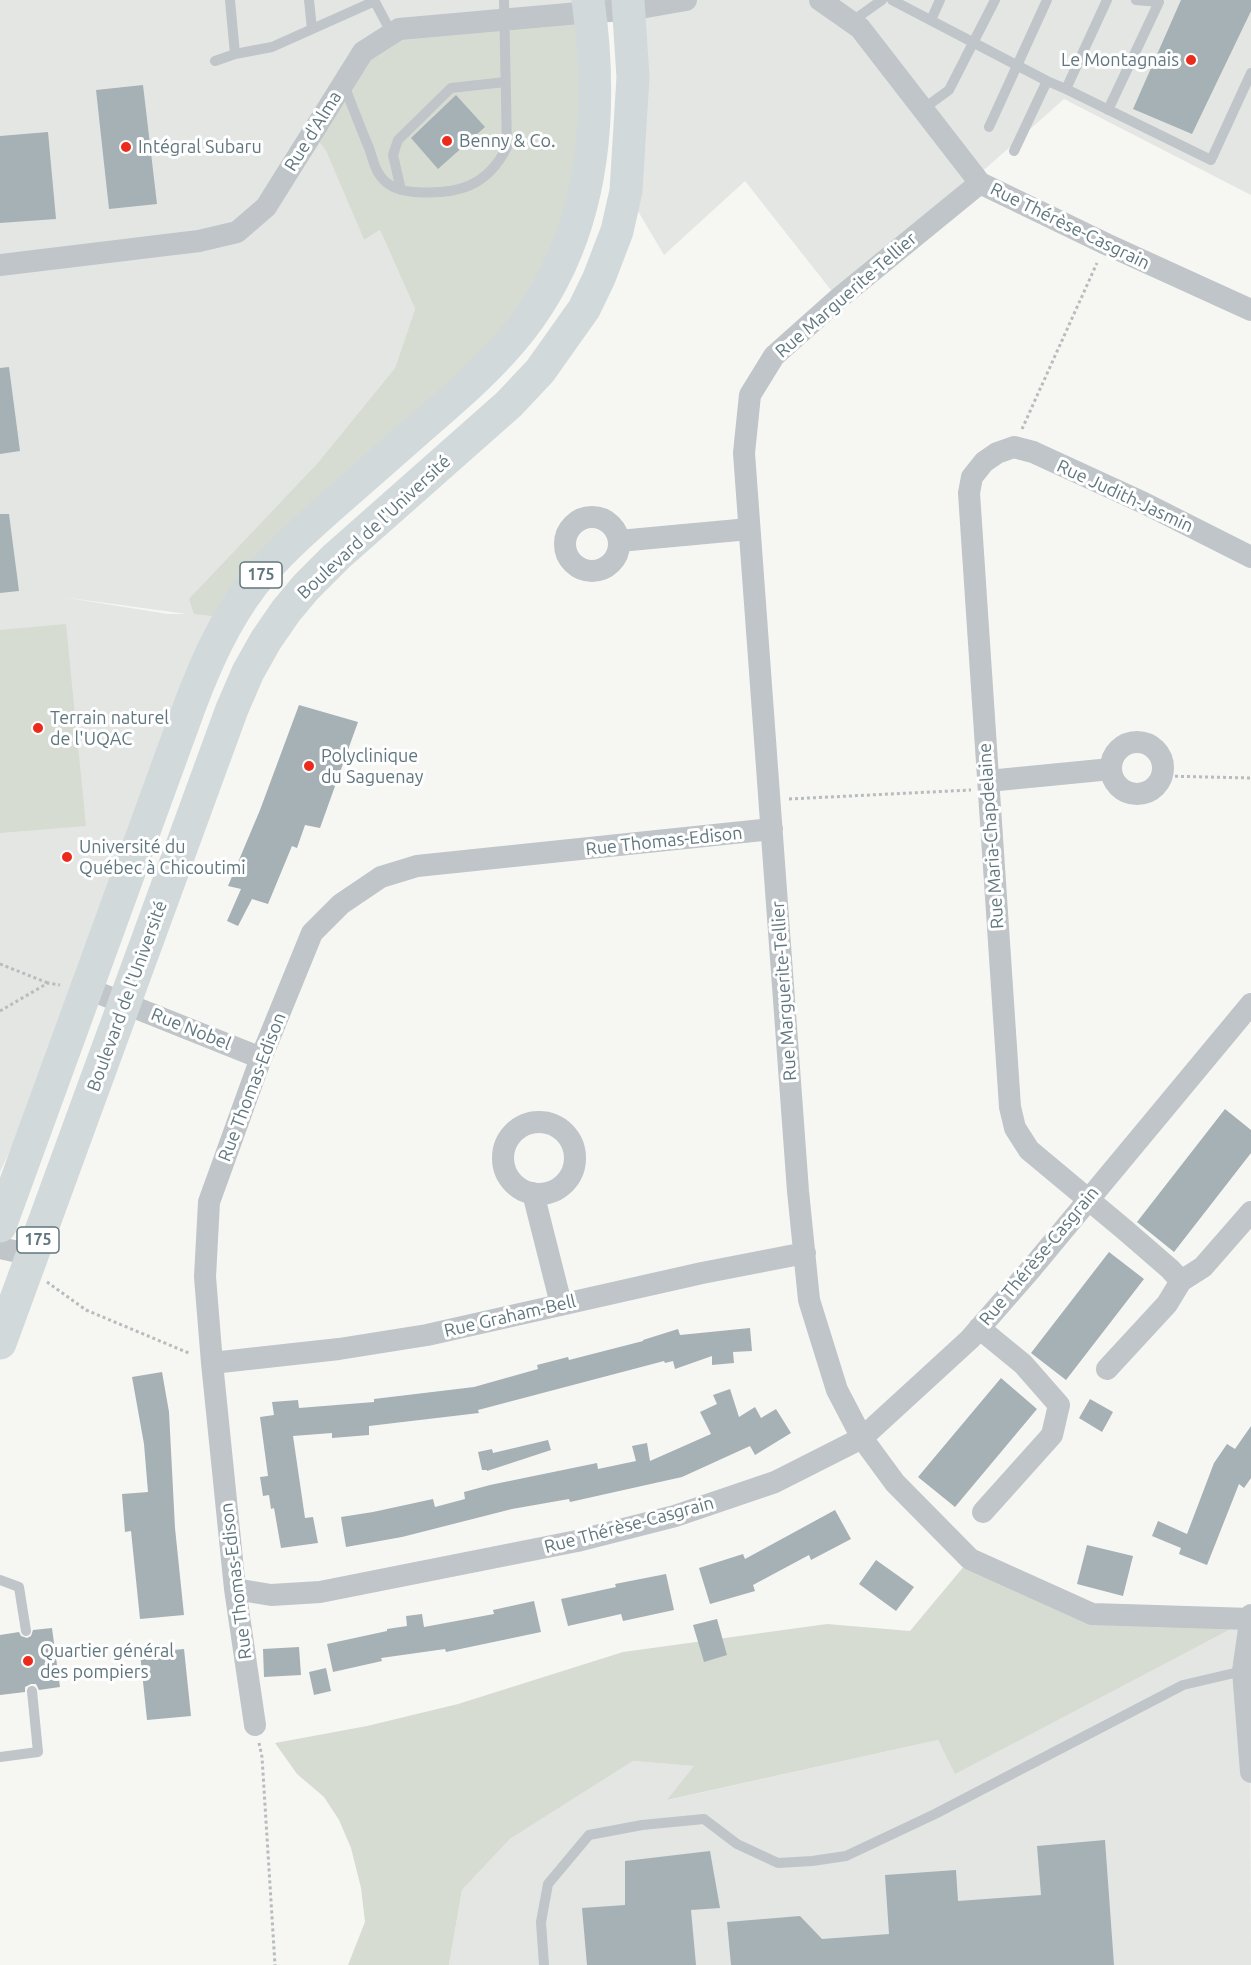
<!DOCTYPE html>
<meta charset="utf-8">
<style>
body{margin:0}
canvas{display:block;background:#f6f6f3}
</style>
<canvas width="1251" height="1965"></canvas>
<script>
const ctx = document.querySelector('canvas').getContext('2d');
ctx.lineJoin = 'round';
function fillPath(path, color) { ctx.fillStyle = color; ctx.fill(path, 'evenodd'); }
function trace(path, color, width, dash) { ctx.strokeStyle = color; ctx.lineWidth = width; ctx.lineCap = dash ? 'butt' : 'round'; ctx.setLineDash(dash || []); ctx.stroke(path); }
function label(font, color, halo, rows, align = 'center') {
  ctx.font = font + ' Ubuntu,sans-serif'; ctx.lineWidth = 6; ctx.setLineDash([]); ctx.textBaseline = 'middle'; ctx.strokeStyle = halo; ctx.fillStyle = color; for (const [text, x, y, turn = 0] of rows) {
    ctx.save(); ctx.translate(x, y); ctx.rotate((+turn || 0) * Math.PI / 180); ctx.textAlign = isNaN(turn) ? turn : align; if (halo) ctx.strokeText(text, 0, 0); ctx.fillText(text, 0, 0); ctx.restore();
  }
}
fillPath(new Path2D(`
 M0 0H1251V195L1064 99 838 299 745 181 664 255 626 191 628 10 312 133 326 151 364 240 380 230 415 309 395 368 315 466 230 618 86 988 0 1172ZM62 597 187 614H168Z
 M1250 1619 1251 1965H449L462 1890 510 1839 633 1761 695 1766 668 1800 938 1740 955 1773Z`), '#e4e6e4');
fillPath(new Path2D(`
 M590 12 594 130 542 298 230 618 194 614 189 599 315 466 395 368 415 309 380 230 364 240 326 151 312 133 363 52 399 29Z
 M66 624 86 826 0 833V630Z
 M970 1559 1092 1614 1250 1619 955 1774 938 1740 667 1800 694 1766 633 1761 510 1839 462 1890 449 1965H348L365 1922 361 1888 351 1848 339 1820 324 1797 297 1774 275 1743 367 1726 458 1704 623 1652 827 1624 910 1631Z`), '#d7dcd2');
fillPath(new Path2D(`
 M1181 0H1251V11L1192 134 1133 109Z
 M143 85 157 204 109 209 96 90Z
 M456 95 485 127 438 169 411 138Z
 M48 132 56 219 0 223V136Z
 M9 367 20 451 0 454V368Z
 M0 514H9L19 591 0 593Z
 M299 705 358 722 320 828 305 825 297 848 292 846 268 904 252 899 238 926 227 921 241 889 228 886 260 810Z
 M1225 1109 1251 1130V1153L1174 1252 1137 1222Z
 M1109 1252 1144 1279 1066 1380 1031 1353Z
 M750 1328 752 1351 733 1352 734 1363 712 1365V1356L675 1369 673 1361 665 1363 664 1361 478 1410 479 1413 369 1426V1435L332 1438V1433L293 1436 305 1518 313 1517 318 1543 281 1548 274 1508 271 1509 269 1495 263 1496 260 1477 268 1476 260 1417 274 1415 272 1402 298 1400 299 1408 374 1402V1399L474 1387 538 1369 537 1365 568 1357 569 1360 643 1341V1340L678 1329 680 1335Z
 M162 1372 169 1412 175 1528 184 1615 140 1619 131 1531 125 1532 122 1494 148 1492 144 1444 132 1377Z
 M1001 1378 1037 1409 955 1507 918 1477Z
 M730 1389 739 1417 755 1407 761 1418 776 1409 791 1433 755 1455 750 1446 682 1477 570 1502 569 1499 512 1509 402 1537 346 1547 341 1517 373 1512 433 1499 435 1507 465 1499 464 1492 490 1485 597 1463 598 1469 636 1461 632 1446 647 1443 650 1461 711 1434 700 1412 717 1404 713 1395Z
 M1090 1399 1113 1412 1102 1432 1079 1418Z
 M1251 1426V1478L1244 1488 1239 1484 1207 1565 1179 1554 1181 1548 1152 1536 1158 1521 1187 1534 1214 1463 1227 1444 1235 1449Z
 M548 1440 551 1450 487 1471V1470H482L478 1452 492 1449 493 1453Z
 M835 1510 851 1539 811 1560 809 1555 753 1585 755 1591 710 1604 699 1568 743 1554 745 1559Z
 M1087 1545 1133 1556 1123 1596 1077 1584Z
 M876 1560 914 1587 896 1611 859 1584Z
 M666 1574 674 1610 623 1621 621 1614 568 1626 561 1599 616 1587 615 1584Z
 M534 1601 541 1632 446 1652 445 1649 381 1658 382 1661 333 1672 327 1644 387 1631V1629L407 1626 406 1616 422 1614 424 1627 494 1614 493 1610Z
 M717 1619 727 1655 704 1662 693 1625Z
 M52 1628 60 1687 39 1690 36 1684H31L25 1687V1692L0 1695V1635L19 1632 21 1636 27 1638 31 1636 33 1630Z
 M299 1647 301 1675 264 1677 263 1649Z
 M184 1649 191 1716 147 1720 140 1653Z
 M326 1668 331 1691 314 1695 309 1672Z
 M1105 1840 1114 1965H731L727 1922 800 1916 822 1939 889 1934 885 1875 956 1870 958 1901 1041 1895 1037 1846Z
 M710 1851 720 1908 691 1910 696 1965H587L582 1908 625 1905V1861Z`), '#a6b1b5');
trace(new Path2D(`
 M1022 429 1097 263
 M1163 776 1251 778
 M789 799 971 790
 M0 964 48 983
 M0 1011 48 983 60 985
 M47 1282 86 1310 191 1354
 M259 1743 262 1757 275 1965`), '#b7bcbe', 3, [3, 3]);
trace(new Path2D(`
 M230 0 235 54
 M309 0 312 29
 M374 0 392 34
 M892 0 1047 81
 M931 20 940 0
 M851 22 882 0
 M215 61 235 54 272 47 375 1
 M343 83C352 105 360 127 369 148 372 156 374 167 379 174 387 187 400 191 414 192 457 195 487 187 507 147L504 0
 M1066 89 1211 160 1251 73
 M923 109 949 90 995 0
 M1108 110 1159 2 1136 0
 M989 127 1047 0
 M1014 151 1047 81 1066 89 1107 0
 M401 190 393 155 398 140 451 88 505 82
 M0 1580 19 1587 26 1631
 M0 1757 38 1752 32 1691
 M544 1965 541 1922 548 1884 589 1835 642 1825 704 1819 737 1844 778 1863 812 1861 846 1856 935 1814 1183 1685 1243 1671`), '#bfc5c8', 10);
trace(new Path2D(`
 M820 0 860 28 980 183 1106 244 1251 310
 M980 183 838 299 774 356 750 395 744 453 798 1191 809 1300 837 1390 862 1438 895 1483 970 1559 1092 1614 1250 1619
 M0 265 199 241 237 232 266 207 363 52 399 29 590 12 629 10 686 0
 M565 544a27 27 0 1 1 54 0a27 27 0 1 1-54 0Z
 M619 541 749 529
 M1111 768a26 26 0 1 1 52 0a26 26 0 1 1-52 0Z
 M988 781 1111 769
 M86 988 261 1058
 M503 1158a36 36 0 1 1 72 0a36 36 0 1 1-72 0Z
 M533 1193 561 1304
 M0 1248 32 1255
 M1181 1281 1203 1267 1251 1212
 M979 1328 1023 1364 1059 1405 1052 1435 983 1512
 M212 1363 339 1349 427 1335 702 1273 805 1253
 M1107 1369 1167 1304 1181 1281 1170 1269 1125 1230 1029 1150 1015 1128 1010 1107 969 493 972 477 984 462 997 453 1014 447 1033 452 1144 503 1251 557
 M235 1589 271 1595 320 1592 577 1541 675 1516 775 1482 862 1438 970 1339 1031 1269 1251 1004
 M1251 1615 1243 1671 1251 1772
 M255 1725 235 1589 212 1363 205 1277 209 1202 261 1058 312 933 341 904 381 877 417 866 772 829`), '#bfc5c8', 22);
trace(new Path2D(`
 M0 1226 190 705C206 663 224 622 252 585 274 557 302 532 329 508 360 481 390 454 421 427 457 396 492 366 521 329 595 234 604 114 588 0
 M0 1343 232 709 248 672 266 640 286 611 306 587 336 557 509 404 540 371 584 309 599 278 617 231 626 191 633 77 628 0`), '#d2d9db', 33);
for (const [x, y, r, color] of [
 [1191,60,6,"#ec2b1d"],
 [447,141,6,"#ec2b1d"],
 [126,147,6,"#ec2b1d"],
 [38,728,6,"#ec2b1d"],
 [309,766,6,"#ec2b1d"],
 [67,857,6,"#ec2b1d"],
 [28,1661,6,"#ec2b1d"]
]) { const dot = new Path2D(); dot.arc(x, y, r, 0, 2 * Math.PI); ctx.fillStyle = color; ctx.fill(dot); trace(dot, '#fff', 2); }
for (const [x, y, w] of [
 [261,575,42],
 [38,1240,42]
]) { const box = new Path2D(); box.roundRect(x - w / 2, y - 13, w, 26, 4.5); ctx.fillStyle = '#fff'; ctx.fill(box); trace(box, '#60777f', 1.5); }
label('bold 16px', '#60777f', null, [
 ["175",261,575],
 ["175",38,1240]
]);
label('18px', '#60777f', '#fff', [
 ["Le Montagnais",1179,60,"right"],
 ["Benny & Co.",459,141],
 ["Intégral Subaru",138,147],
 ["Terrain naturel",50,718],
 ["de l'UQAC",50,739],
 ["Polyclinique",321,756],
 ["du Saguenay",321,777],
 ["Université du",79,847],
 ["Québec à Chicoutimi",79,868],
 ["Quartier général",40,1651],
 ["des pompiers",40,1672]
], 'left');
label('18px', '#60777f', '#fff', [
 ["Rue d'Alma",313,131,-58],
 ["Rue Thérèse-Casgrain",1070,226,26],
 ["Rue Marguerite-Tellier",846,295,-41],
 ["Rue Judith-Jasmin",1125,496,25],
 ["Boulevard de l'Université",374,527,-43],
 ["Rue Maria-Chapdelaine",991,836,-94],
 ["Rue Thomas-Edison",664,841,-6],
 ["Rue Marguerite-Tellier",784,991,-94],
 ["Boulevard de l'Université",127,996,-70],
 ["Rue Nobel",191,1029,22],
 ["Rue Thomas-Edison",252,1087,-69],
 ["Rue Thérèse-Casgrain",1039,1256,-50],
 ["Rue Graham-Bell",510,1316,-13],
 ["Rue Thérèse-Casgrain",629,1525,-15],
 ["Rue Thomas-Edison",236,1581,-97]
]);
</script>
